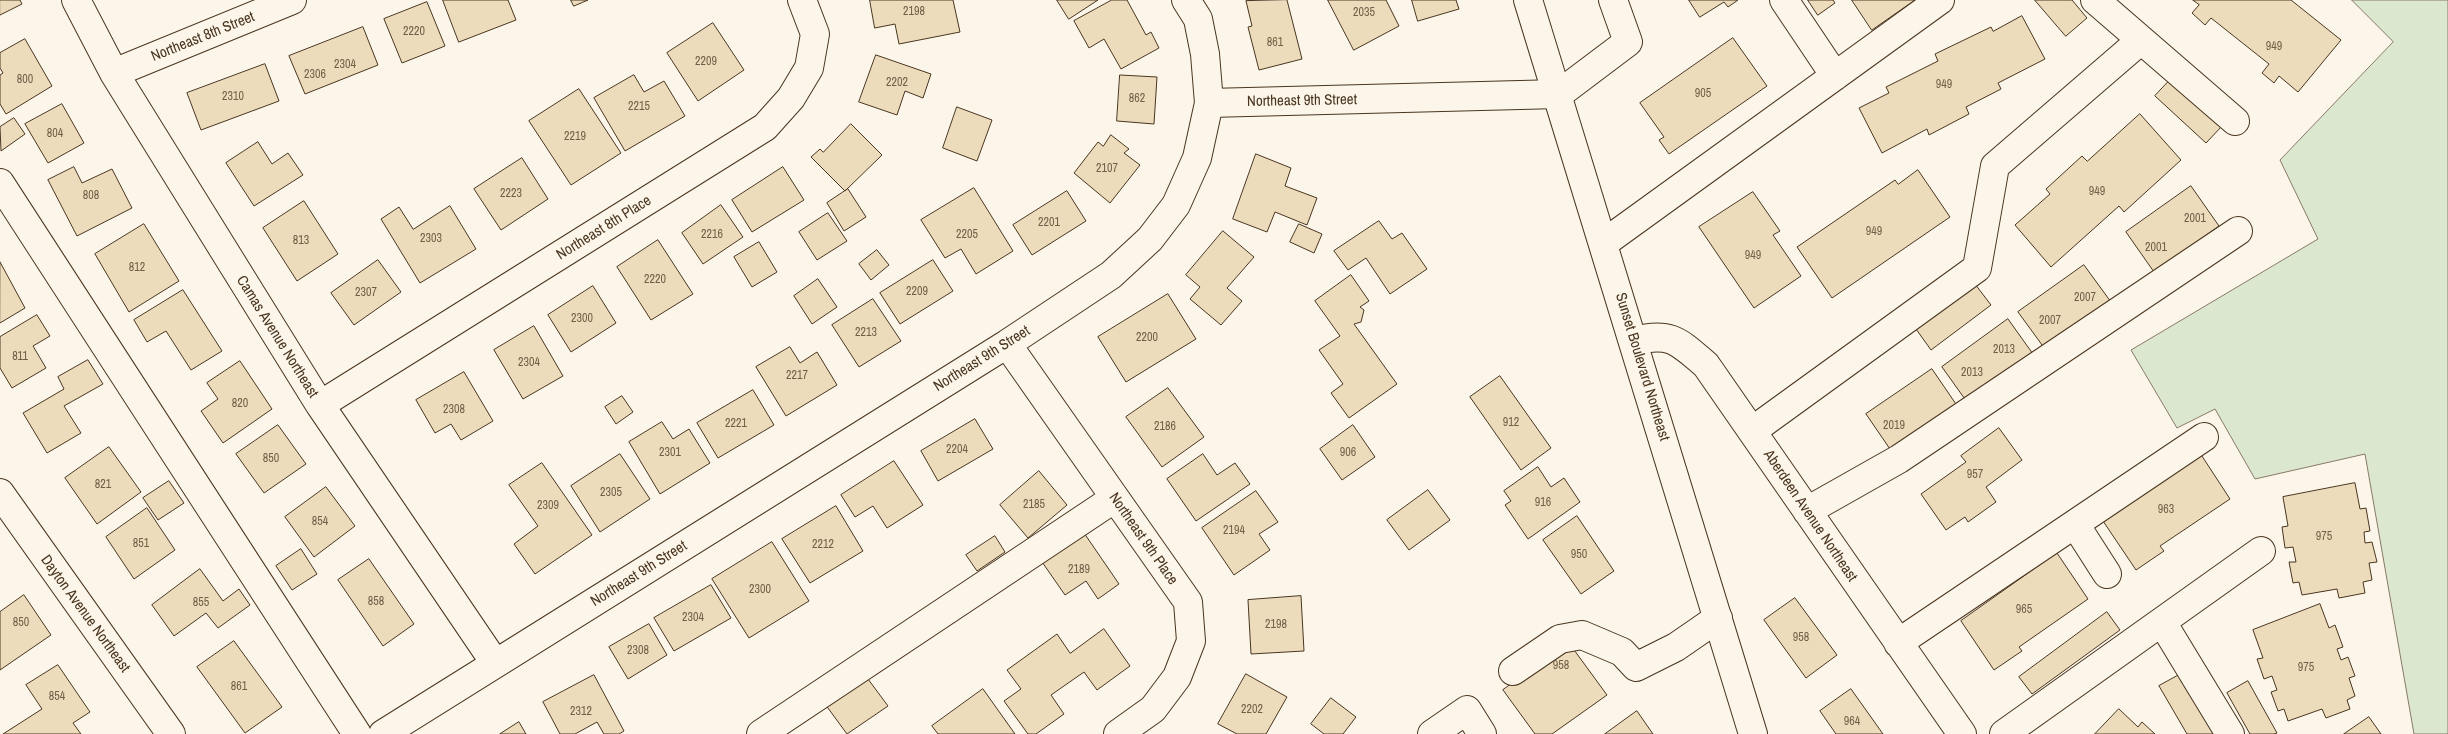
<!DOCTYPE html>
<style>
body{margin:0}
canvas{display:block;background:#fbf6e9}
</style>
<canvas width="2448" height="734"></canvas>
<script>
const ctx = document.querySelector('canvas').getContext('2d');
ctx.lineJoin = 'round';
function fillPath(path, color) { ctx.fillStyle = color; ctx.fill(path, 'evenodd'); }
function trace(path, color, width, dash) { ctx.strokeStyle = color; ctx.lineWidth = width; ctx.lineCap = dash ? 'butt' : 'round'; ctx.setLineDash(dash || []); ctx.stroke(path); }
function label(font, color, halo, rows, align = 'center') {
  ctx.font = font + ' "Archivo Narrow",sans-serif'; ctx.lineWidth = 4; ctx.setLineDash([]); ctx.textBaseline = 'middle'; ctx.strokeStyle = halo; ctx.fillStyle = color; for (const [text, x, y, turn = 0] of rows) {
    ctx.save(); ctx.translate(x, y); ctx.rotate((+turn || 0) * Math.PI / 180); ctx.textAlign = isNaN(turn) ? turn : align; if (halo) ctx.strokeText(text, 0, 0); ctx.fillText(text, 0, 0); ctx.restore();
  }
}
const green = new Path2D(`
 M2352 0H2448V734H2414L2365 454 2255 479 2215 409 2177 428 2131 350 2318 239 2280 160 2393 42Z`);
fillPath(green, '#dce7d0');
trace(green, '#887966', 1);
const building = new Path2D(`
 M0 0H20L22 4 0 15Z
 M443 0H508L516 20 459 42Z
 M571 0H588L574 6Z
 M870 0H953L960 32 899 44 895 24 875 28Z
 M1057 0H1098L1069 19Z
 M1112 0H1127L1146 35 1151 32 1159 48 1121 69 1104 39 1089 48 1074 21Z
 M1287 0 1302 59 1259 70 1248 27 1252 26 1246 1Z
 M1328 0H1386L1399 26 1354 50Z
 M1412 0H1456L1459 9 1418 21Z
 M1689 0H1738L1728 7 1724 2 1700 17Z
 M1808 0H1833L1835 3 1818 15Z
 M1852 0H1915L1872 30Z
 M2035 0H2072L2087 18 2066 36Z
 M2193 0H2291L2341 40 2298 92 2279 76 2274 83 2262 73 2269 64 2211 18 2205 25 2192 13 2199 5Z
 M427 2 445 46 402 63 384 19Z
 M2022 16 2045 59 1998 83 2001 89 1966 107 1969 114 1929 135 1927 129 1882 153 1859 108 1889 93 1886 87 1938 61 1935 54 1991 27 1993 31Z
 M713 23 744 70 698 101 667 53Z
 M363 27 378 65 305 94 289 56Z
 M1733 38 1767 86 1669 154 1659 140 1664 137 1640 103Z
 M25 39 52 86 6 114 0 104V75L3 73 0 68V53Z
 M876 55 931 74 923 98 905 91 897 115 859 102Z
 M265 64 279 101 201 130 187 93Z
 M634 75 644 92 664 81 685 116 625 151 594 98Z
 M1120 75 1157 77 1154 124 1117 121Z
 M2171 79 2222 126 2206 143 2155 96Z
 M579 89 621 153 571 185 529 121Z
 M62 104 84 143 48 163 25 124Z
 M957 107 992 120 977 161 943 148Z
 M2140 114 2181 160 2124 212 2119 206 2051 267 2015 225 2050 194 2046 189 2082 156 2087 161Z
 M14 118 25 134 1 151 0 127Z
 M851 124 882 155 845 191 811 157 820 149 823 152Z
 M1111 135 1129 149 1124 153 1140 165 1110 203 1074 173 1098 142 1103 146Z
 M258 142 272 164 288 153 303 175 254 206 226 163Z
 M1256 154 1291 168 1285 186 1317 198 1307 225 1275 212 1267 232 1233 219Z
 M522 158 548 199 501 230 474 189Z
 M74 167 82 183 112 169 132 208 77 236 48 180Z
 M783 167 804 200 752 232 732 200Z
 M1918 170 1950 217 1832 298 1797 247 1895 180 1898 184Z
 M2191 186 2219 226 2154 272 2126 232Z
 M974 188 1013 251 976 274 961 249 945 258 921 220Z
 M848 189 866 217 844 231 827 203Z
 M1067 191 1086 221 1032 255 1013 225Z
 M1753 192 1780 231 1773 235 1801 276 1754 308 1699 227Z
 M304 201 338 254 297 281 263 228Z
 M721 205 743 237 703 264 682 233Z
 M450 206 476 249 420 283 381 219 399 207 413 229Z
 M828 213 847 241 817 260 799 232Z
 M1379 221 1392 239 1402 233 1427 269 1390 294 1366 258 1348 270 1334 251Z
 M144 224 179 281 129 312 95 254Z
 M1299 224 1322 234 1314 253 1290 242Z
 M1223 231 1254 257 1227 288 1242 301 1221 325 1190 299 1200 287 1186 275Z
 M658 240 693 294 651 320 617 267Z
 M759 242 777 272 752 287 734 257Z
 M877 250 889 265 871 280 859 264Z
 M378 260 401 292 354 325 331 293Z
 M933 260 953 291 900 324 880 293Z
 M0 262 25 308 0 323Z
 M2084 265 2111 302 2045 349 2018 312Z
 M1351 275 1369 301 1360 307 1364 310 1361 322 1354 324 1397 384 1349 418 1331 393 1343 384 1319 350 1340 336 1315 301Z
 M818 279 837 307 812 324 794 296Z
 M1975 284 1991 305 1931 350 1916 329Z
 M593 286 616 323 571 352 548 315Z
 M183 290 222 351 191 370 166 331 147 342 134 320Z
 M1168 294 1196 339 1126 382 1098 337Z
 M873 299 901 341 859 367 832 325Z
 M37 315 50 336 33 346 46 368 12 388 0 368V337Z
 M2008 319 2033 354 1967 402 1942 367Z
 M534 326 563 376 523 399 494 350Z
 M790 347 800 363 817 352 837 385 786 416 756 367Z
 M88 360 103 384 64 406 81 433 47 453 23 413 64 389 58 377Z
 M240 361 272 409 223 443 201 411 218 399 207 383Z
 M1932 369 1958 407 1892 452 1866 414Z
 M464 372 493 421 461 440 451 424 435 433 416 400Z
 M1500 376 1551 448 1521 470 1470 397Z
 M1168 388 1204 437 1162 467 1126 417Z
 M753 390 774 425 718 458 697 423Z
 M622 396 633 412 616 424 605 407Z
 M975 419 993 449 938 481 921 451Z
 M662 422 673 439 689 429 710 463 660 494 629 442Z
 M278 425 306 464 264 493 236 454Z
 M1353 425 1375 457 1342 480 1320 449Z
 M1999 428 2022 460 1986 487 1996 502 1968 522 1965 517 1946 530 1921 494 1966 462 1961 456Z
 M109 447 141 492 97 524 65 478Z
 M2200 453 2230 499 2160 546 2164 551 2136 570 2103 521Z
 M620 454 650 499 600 532 571 486Z
 M1203 454 1217 475 1235 463 1250 484 1196 521 1167 479Z
 M894 461 923 505 887 528 873 506 855 517 841 495Z
 M542 463 592 535 535 574 514 544 538 526 509 485Z
 M1538 467 1551 487 1564 478 1580 502 1528 539 1505 505 1511 501 1504 491Z
 M1039 471 1067 505 1028 538 1000 505Z
 M169 481 184 503 158 520 143 498Z
 M2355 483 2360 509 2366 508 2370 531 2364 532 2365 543 2372 542 2377 562 2369 563 2372 580 2363 582 2365 593 2339 598 2337 589 2302 595 2299 582 2293 583 2289 562H2296L2293 547 2285 548 2282 527 2288 526 2283 497Z
 M326 487 355 526 314 557 285 517Z
 M1428 490 1450 520 1409 550 1387 520Z
 M1256 491 1278 522 1259 534 1270 550 1234 575 1202 528Z
 M836 506 863 551 810 583 782 539Z
 M147 508 175 550 134 579 106 537Z
 M1577 516 1614 571 1581 594 1543 540Z
 M1082 530 1119 584 1098 599 1086 581 1065 595 1040 559Z
 M995 536 1005 552 977 571 966 555Z
 M772 542 809 601 749 638 712 579Z
 M301 549 317 574 292 590 276 566Z
 M2057 553 2088 599 2019 647 2022 651 1994 670 1961 621Z
 M369 559 414 624 383 646 338 580Z
 M200 569 223 601 239 589 250 605 218 628 206 613 174 636 152 605Z
 M711 585 731 618 674 651 654 618Z
 M24 595 51 635 0 670V612Z
 M1301 596 1304 651 1251 654 1248 600Z
 M1795 598 1837 655 1806 678 1764 620Z
 M2320 604 2329 628 2335 625 2343 647 2337 649 2341 660 2348 657 2355 676 2349 678 2355 696 2347 700 2350 709 2326 718 2322 709 2288 721 2284 709 2278 711 2271 692 2277 690 2272 676 2264 679 2257 659 2263 658 2253 630Z
 M2107 612 2120 630 2032 694 2019 677Z
 M649 624 667 655 628 679 609 647Z
 M1104 629 1130 666 1097 690 1084 672 1051 695 1064 714 1036 734H1028L1004 701 1021 689 1007 670 1057 634 1070 653Z
 M234 641 282 707 245 733 197 667Z
 M1569 643 1607 695 1552 734H1535L1503 690Z
 M58 665 90 712 73 723 81 734H3L42 709 26 685Z
 M1246 674 1287 697 1266 734H1237L1218 724Z
 M594 675 624 731 619 734H604L597 722 575 734H560L543 702Z
 M865 675 888 706 847 734 825 704Z
 M2179 675 2214 734H2187L2159 686Z
 M2248 681 2277 733 2274 734H2250L2227 693Z
 M983 689 1015 734H938L932 726Z
 M1851 689 1883 734H1836L1820 711Z
 M1331 698 1356 717 1343 734H1324L1311 724Z
 M2119 709 2138 727 2142 722 2155 734H2095Z
 M1637 711 1653 734H1605Z
 M2369 717 2381 734H2344Z
 M519 722 526 734H500Z`);
fillPath(building, '#ecdcbc');
trace(building, '#4a3520', 1);
const minor = new Path2D(`
 M76 0 114 73 320 405 495 663
 M1784 0 1835 76
 M2095 0 2235 121
 M114 73 292 0
 M1209 103 1559 94 1628 42 1613 0
 M0 183 357 734
 M1604 243 1940 0
 M1634 341C1671 331 1679 342 1706 365L1962 734
 M1007 344 1188 602 1191 641 1177 677 1153 709 1118 734
 M320 405 765 127 791 98 809 68 815 34 802 0
 M1752 431 1977 268 1995 166 2140 41
 M0 493 171 734
 M1807 511 1899 459 2238 231
 M2075 524 2107 574
 M2162 622 2230 734
 M1898 643 2204 437
 M1513 671 1560 639 1582 635 1622 652 1636 667 1676 647 1718 618
 M383 734 1007 344 1111 275 1150 239 1176 205 1197 158 1209 103 1205 54 1198 19 1186 0
 M761 734 1115 498
 M1432 734 1467 710 1482 734
 M2004 734 2261 551`);
const major = new Path2D(`
 M1528 0 1753 734`);
trace(minor, '#4a3520', 30);
trace(major, '#4a3520', 30);
trace(minor, '#fbf6e9', 28);
trace(major, '#fbf6e9', 28);
label('12px', '#725f47', null, [
 ["2198",914,12],
 ["2035",1364,13],
 ["2220",414,32],
 ["861",1275,43],
 ["949",2274,47],
 ["2209",706,62],
 ["2304",345,65],
 ["2306",315,75],
 ["800",25,80],
 ["2202",897,83],
 ["949",1944,85],
 ["905",1703,94],
 ["2310",233,97],
 ["862",1137,99],
 ["2215",639,107],
 ["804",55,134],
 ["2219",575,137],
 ["2107",1107,169],
 ["949",2097,192],
 ["2223",511,194],
 ["808",91,196],
 ["2001",2195,219],
 ["2201",1049,223],
 ["949",1874,232],
 ["2216",712,235],
 ["2205",967,235],
 ["2303",431,239],
 ["813",301,241],
 ["2001",2156,248],
 ["949",1753,256],
 ["812",137,268],
 ["2220",655,280],
 ["2209",917,292],
 ["2307",366,293],
 ["2007",2085,298],
 ["2300",582,319],
 ["2007",2050,321],
 ["2213",866,333],
 ["2200",1147,338],
 ["2013",2004,350],
 ["811",20,357],
 ["2304",529,363],
 ["2013",1972,373],
 ["2217",797,376],
 ["820",240,404],
 ["2308",454,410],
 ["912",1511,423],
 ["2221",736,424],
 ["2019",1894,426],
 ["2186",1165,427],
 ["2204",957,450],
 ["2301",670,453],
 ["906",1348,453],
 ["850",271,459],
 ["957",1975,475],
 ["821",103,485],
 ["2305",611,493],
 ["916",1543,503],
 ["2185",1034,505],
 ["2309",548,506],
 ["963",2166,510],
 ["854",320,522],
 ["2194",1234,531],
 ["975",2324,537],
 ["851",141,544],
 ["2212",823,545],
 ["950",1579,555],
 ["2189",1079,570],
 ["2300",760,590],
 ["858",376,602],
 ["855",201,603],
 ["965",2024,610],
 ["2304",693,618],
 ["850",21,623],
 ["2198",1276,625],
 ["958",1801,638],
 ["2308",638,651],
 ["958",1561,666],
 ["975",2306,668],
 ["861",239,687],
 ["854",57,697],
 ["2202",1252,710],
 ["2312",581,712],
 ["964",1852,722]
]);
label('15px', '#4a3520', '#fbf6e9', [
 ["Northeast 8th Street",203,37,-22],
 ["Northeast 9th Street",1302,101,-1],
 ["Northeast 8th Place",604,228,-32],
 ["Camas Avenue Northeast",277,337,58],
 ["Northeast 9th Street",982,359,-32],
 ["Sunset Boulevard Northeast",1642,367,73],
 ["Aberdeen Avenue Northeast",1810,516,56],
 ["Northeast 9th Place",1143,539,55],
 ["Northeast 9th Street",639,574,-32],
 ["Dayton Avenue Northeast",85,614,54]
]);
</script>
